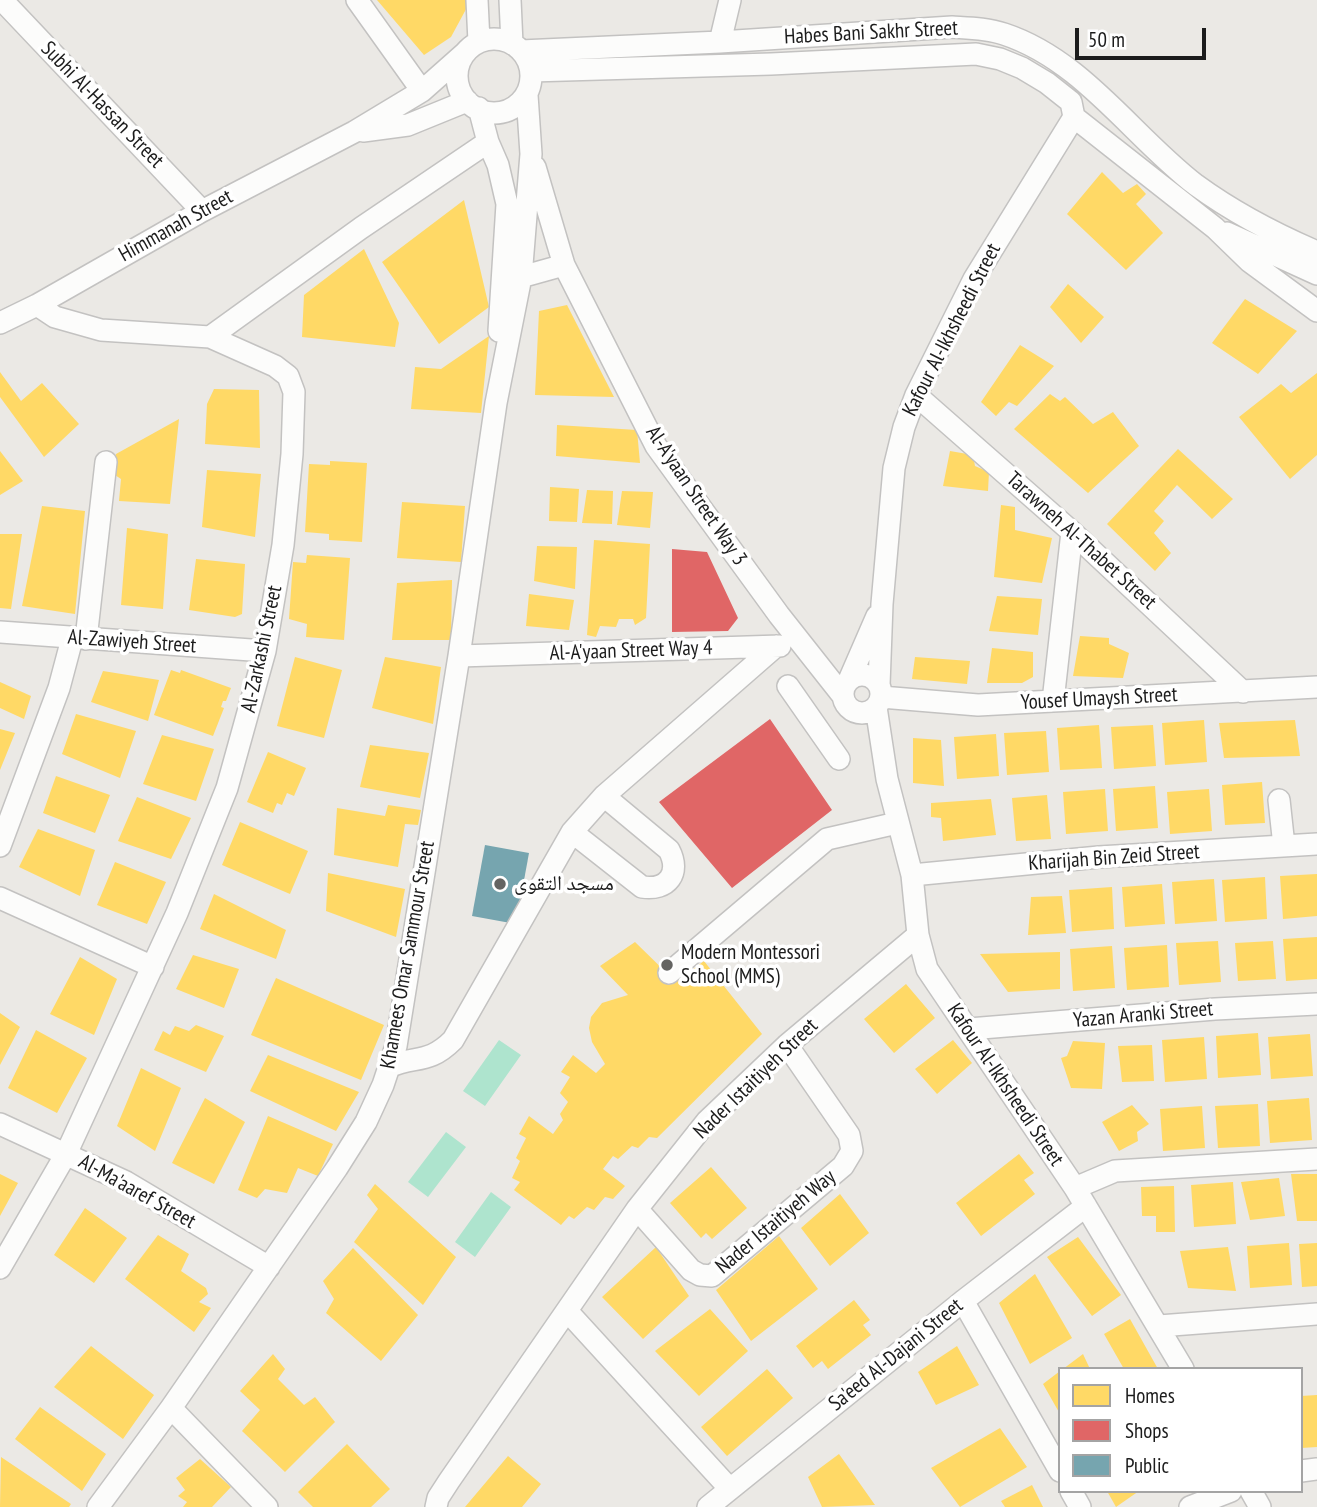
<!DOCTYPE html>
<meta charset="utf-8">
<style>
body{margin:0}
#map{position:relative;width:1317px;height:1507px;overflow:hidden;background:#ebe9e5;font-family:"PT Sans Narrow",sans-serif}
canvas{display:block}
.legend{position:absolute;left:1058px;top:1367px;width:245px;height:126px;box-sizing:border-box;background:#fff;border:2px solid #a4a4a4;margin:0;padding:9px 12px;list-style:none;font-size:21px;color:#1c1c1c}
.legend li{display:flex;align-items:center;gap:14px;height:35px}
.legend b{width:35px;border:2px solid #a4a4a4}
.scale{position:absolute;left:1075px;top:28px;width:131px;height:32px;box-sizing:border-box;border:4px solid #1c1c1c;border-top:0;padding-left:9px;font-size:21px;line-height:24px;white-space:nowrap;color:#1c1c1c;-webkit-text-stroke:5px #fff;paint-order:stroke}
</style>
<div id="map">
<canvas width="1317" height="1507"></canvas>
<ul class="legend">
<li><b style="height:19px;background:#ffd966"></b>Homes</li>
<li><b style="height:19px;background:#e06666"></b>Shops</li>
<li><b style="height:19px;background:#76a5af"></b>Public</li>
</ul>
<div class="scale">50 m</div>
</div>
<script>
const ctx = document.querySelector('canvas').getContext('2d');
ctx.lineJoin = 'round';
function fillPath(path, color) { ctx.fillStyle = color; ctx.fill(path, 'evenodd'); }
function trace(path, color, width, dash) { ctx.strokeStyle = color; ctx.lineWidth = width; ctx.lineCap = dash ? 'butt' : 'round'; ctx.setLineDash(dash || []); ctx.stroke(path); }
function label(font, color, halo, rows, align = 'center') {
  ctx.font = font + ' "PT Sans Narrow","Noto Naskh Arabic",sans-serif'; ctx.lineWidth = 7; ctx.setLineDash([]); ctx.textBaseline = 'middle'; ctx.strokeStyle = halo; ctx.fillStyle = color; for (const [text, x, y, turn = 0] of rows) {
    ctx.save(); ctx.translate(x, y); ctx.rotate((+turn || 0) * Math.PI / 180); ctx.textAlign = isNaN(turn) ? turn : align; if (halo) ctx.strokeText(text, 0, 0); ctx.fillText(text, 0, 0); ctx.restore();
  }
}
fillPath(new Path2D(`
 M499 1040 521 1055 485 1106 463 1091Z
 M446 1132 466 1147 428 1197 408 1182Z
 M491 1192 511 1207 475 1257 455 1242Z`), '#aee4ce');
fillPath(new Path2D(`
 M377 0H471L451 37 424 55Z
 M1102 172 1123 193 1137 184 1146 194 1136 204 1163 233 1126 270 1067 214Z
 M464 200 489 307 439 344 382 262Z
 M364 249 399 323 395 347 302 337 304 295Z
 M1068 284 1104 317 1081 343 1050 307Z
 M1245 299 1297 331 1258 374 1212 343Z
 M567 305 614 397 535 395 539 311Z
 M489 336 481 413 411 409 415 367 441 369Z
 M1020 345 1054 366 1017 406 1009 402 996 416 981 402Z
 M0 372 21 401 42 383 79 424 44 457 0 397Z
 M1317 373V455L1290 479 1239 417 1281 384 1291 393Z
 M214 389 259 390 260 448 205 444 207 404Z
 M1050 394 1060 401 1065 397 1093 424 1113 412 1139 446 1088 493 1014 429Z
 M179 419 170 504 119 501 121 479 112 473 116 454Z
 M557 425 637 430 640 463 556 456Z
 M1178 449 1233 499 1212 519 1177 485 1154 511 1164 521 1154 533 1171 553 1155 571 1107 524Z
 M0 451 23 481 0 495Z
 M950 451 973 455 975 466 989 472 988 491 943 486Z
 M330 461 367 463 362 542 329 540V534L305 532 309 464 330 465Z
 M207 470 261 474 255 537 202 527Z
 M550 487 579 489 577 522 549 521Z
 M587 490 613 491 612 524 582 523Z
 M622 491 653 492 650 528 617 525Z
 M402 502 465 506 461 562 397 558Z
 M1001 505 1015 507V530L1052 538 1042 583 994 577Z
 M42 506 85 511 75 614 22 606Z
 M127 528 168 534 163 609 121 605Z
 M0 534H22L11 609 0 608Z
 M594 540 650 544 646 618 635 625 633 619H619L616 627 600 626 596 637 587 635Z
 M537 546 577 547 575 589 534 581Z
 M307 555 350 558 344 640 306 637 307 624 289 619 293 562 306 563Z
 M196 559 245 564 242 614 235 617 189 610Z
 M452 580 451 640H392L397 583Z
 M529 594 574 600 569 630 526 626Z
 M997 596 1042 599 1038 635 989 631Z
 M1080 636 1109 638V644L1129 653 1123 678 1073 676Z
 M992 648 1033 652V677L1022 683H987Z
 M295 657 342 670 324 738 277 726Z
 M385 657 441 667 433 724 372 708Z
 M915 657 970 661 967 684 912 679Z
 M171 670 180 673 181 670 231 688 226 701H223L221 707 224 708 213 736 154 715Z
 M103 671 159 680 148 721 91 702Z
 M0 682 31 696 24 719 0 708Z
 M76 714 136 731 120 778 62 754Z
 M1204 720 1207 762 1165 765 1162 723Z
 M1295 720 1300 756 1224 758 1219 723Z
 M1099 725 1102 768 1060 770 1057 728Z
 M1153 725 1156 766 1114 769 1111 727Z
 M0 729 15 733 0 770Z
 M1046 731 1049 772 1007 775 1004 733Z
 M996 734 999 776 957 779 954 737Z
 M162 735 214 749 196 801 143 784Z
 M913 738 941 740 944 786 913 783Z
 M370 745 429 753 420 798 360 787Z
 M268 752 306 768 294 796 287 793 282 805 277 803 273 813 247 802Z
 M56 776 110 795 95 833 43 813Z
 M1262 782 1265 823 1225 825 1222 785Z
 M1155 786 1158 828 1116 831 1113 789Z
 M1105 789 1108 831 1066 834 1063 792Z
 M1209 789 1212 831 1170 834 1167 792Z
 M1047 795 1051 839 1016 841 1012 798Z
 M137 797 191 818 171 859 118 841Z
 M991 799 996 835 943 841 941 818 931 817V803Z
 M388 805 421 810 418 825 405 824 398 867 334 855 337 808 385 816Z
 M240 822 308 851 290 894 222 865Z
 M38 829 95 850 80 896 19 867Z
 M115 862 166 882 147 924 97 905Z
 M328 873 405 889 396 937 326 911Z
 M1317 874V916L1283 919 1280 876Z
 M1265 877 1267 919 1225 922 1222 880Z
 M1214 879 1217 921 1175 924 1172 882Z
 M1162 884 1165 924 1125 927 1122 887Z
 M1112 887 1114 929 1072 932 1069 890Z
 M214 894 286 930 276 959 200 929Z
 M1062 896 1066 933 1028 935 1031 897Z
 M1317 937V979L1286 981 1283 939Z
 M1218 941 1221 982 1179 985 1176 943Z
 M1273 941 1276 979 1238 981 1235 943Z
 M635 942 676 982 704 961 762 1034 657 1138 649 1137 638 1148 632 1146 618 1159 613 1156 603 1169 625 1186 613 1199 605 1197 594 1210 587 1207 574 1219 569 1216 561 1225 514 1190 520 1182 512 1178 520 1161 516 1158 526 1138 519 1134 529 1116 553 1134 563 1120 560 1114 568 1102 560 1093 570 1077 561 1072 573 1055 596 1073 605 1064 592 1042 589 1028 591 1017 602 1003 628 995 600 966Z
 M1167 945 1169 987 1127 990 1124 948Z
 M1112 946 1115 988 1073 991 1070 949Z
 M1060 952V989L1008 992 980 954Z
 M193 955 239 969 224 1008 176 989Z
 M80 957 117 979 94 1035 50 1014Z
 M276 978 384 1025 361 1080 251 1035Z
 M906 984 935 1018 894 1053 864 1019Z
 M0 1013 20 1027 0 1065Z
 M196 1025 224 1036 206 1072 154 1050 163 1031 170 1035 175 1026 189 1031Z
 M36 1030 87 1058 57 1113 8 1088Z
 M1258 1033 1261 1075 1218 1078 1216 1036Z
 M1310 1034 1313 1076 1271 1079 1268 1037Z
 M1204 1037 1207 1079 1165 1082 1162 1040Z
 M953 1040 972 1063 937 1094 915 1069Z
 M1073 1041 1105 1043 1102 1089 1071 1088 1061 1058 1067 1056Z
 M1152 1045 1154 1081 1122 1082 1118 1046Z
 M268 1055 359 1092 336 1131 250 1091Z
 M141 1068 181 1088 155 1151 117 1126Z
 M205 1098 245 1122 214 1184 172 1163Z
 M1309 1098 1312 1140 1270 1143 1267 1101Z
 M1258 1104 1260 1146 1218 1148 1215 1106Z
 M1132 1105 1149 1124 1137 1132 1138 1141 1119 1151 1102 1122Z
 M1202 1106 1205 1148 1163 1151 1160 1109Z
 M268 1116 333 1144 318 1176 298 1168 287 1193 265 1189 257 1198 238 1190Z
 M1019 1154 1034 1173 1024 1180 1035 1194 981 1236 956 1203Z
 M711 1167 747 1208 712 1239 706 1233 701 1238 670 1203Z
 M0 1174 18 1183 0 1216Z
 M1291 1174H1317V1221H1297Z
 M1279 1178 1285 1216 1250 1220 1241 1182Z
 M1233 1182 1236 1224 1194 1227 1191 1185Z
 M375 1184 456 1257 423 1305 354 1242 378 1209 367 1195Z
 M1174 1186 1175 1232H1156V1216H1142L1141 1187Z
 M840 1194 869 1233 830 1266 801 1228Z
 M85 1208 127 1238 94 1283 54 1255Z
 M158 1235 189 1254 181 1271 206 1288 208 1294 199 1302 211 1308 194 1332 125 1279Z
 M779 1236 818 1289 751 1341 716 1290Z
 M1078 1237 1121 1295 1092 1316 1047 1257Z
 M1289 1243 1292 1285 1250 1288 1247 1246Z
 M1317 1243V1286L1302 1287 1299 1244Z
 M656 1247 689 1296 643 1339 602 1297Z
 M1228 1247 1236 1291 1188 1288 1180 1251Z
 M353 1248 418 1315 381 1361 326 1313 334 1299 323 1281Z
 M1035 1274 1072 1338 1030 1364 999 1303Z
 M854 1300 870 1320 863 1325 871 1335 828 1369 822 1361 813 1368 796 1346Z
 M710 1309 748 1351 699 1396 655 1351Z
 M1130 1319 1158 1369H1124L1104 1334Z
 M91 1346 154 1395 123 1439 54 1387Z
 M957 1346 979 1385 936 1405 918 1372Z
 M273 1354 285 1369 278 1379 304 1405 315 1397 335 1422 285 1472 242 1431 260 1410 240 1391Z
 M1083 1354 1090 1369H1063Z
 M767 1369 793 1398 727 1456 701 1427Z
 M1060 1371V1414L1043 1384Z
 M1317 1395V1447L1301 1448V1396Z
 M40 1407 106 1454 82 1491 15 1439Z
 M1000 1428 1027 1467 960 1507 931 1468Z
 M347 1444 390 1489 371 1507H313L298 1492Z
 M839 1454 875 1505 822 1507 808 1477Z
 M508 1456 541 1484 522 1507H465Z
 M1 1457 71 1504 69 1507H0Z
 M200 1459 231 1487 212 1507H183L187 1502 178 1496 185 1490 176 1478Z
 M1032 1485 1043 1507H1005L1001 1501Z
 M1107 1491H1139L1116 1507Z`), '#ffd966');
fillPath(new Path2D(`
 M672 549 707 552 738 618 728 631 672 632Z
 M770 719 832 810 732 888 659 802Z`), '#e06666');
fillPath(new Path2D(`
 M485 845 529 853 516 924 472 916Z`), '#76a5af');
const minor = new Path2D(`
 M2 0 202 211
 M357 0 422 91
 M477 0 479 42
 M510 0 512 44
 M457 76a37 37 0 1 1 74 0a37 37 0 1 1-74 0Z
 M720 42 730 0
 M521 51 720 42 952 27C969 28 987 28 1004 34 1083 60 1132 136 1196 185 1233 212 1275 234 1317 252
 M531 71 771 64 976 54 1000 59 1022 68 1047 83 1071 102 1074 117 1215 228 1249 261 1317 311
 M479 108 488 142 498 165 507 204 499 331
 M363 131 408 125 467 101
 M535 167 564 265 656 446 779 615 843 696
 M1227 233 1317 274
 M521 277 564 265
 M0 323 37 305 202 211 354 132 422 91 466 52
 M210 337 361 228 488 142
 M916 395 1072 532 1243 692
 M0 632 265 651
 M86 639 106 462
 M459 656 780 646
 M843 694a19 19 0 1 1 38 0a19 19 0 1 1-38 0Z
 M850 678 877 616
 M879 685 882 604 894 468 904 427 916 395 974 279 1074 117
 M788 686 839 759
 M881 697 978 705 1317 687
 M1053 701 1072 532
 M876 707 887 779 912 875 918 935 927 969 1075 1188 1183 1369
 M1279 800 1284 846
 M572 832 642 887C668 891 681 873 669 850L604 796
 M0 846 59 688 72 639
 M912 875 1099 857 1317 844
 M0 898 153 967
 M669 973 827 839 897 823
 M969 1029 1215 1009 1317 1004
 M389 1067C415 1055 428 1065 453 1040L572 832 604 796 776 646
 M0 1124 126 1182 269 1267
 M1075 1188 1115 1171 1317 1159
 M637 1209 691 1270 700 1275 712 1276 843 1166 852 1151 849 1135 787 1045
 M0 1268 66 1154 177 913 227 788 265 651 283 545 292 454 294 392 288 376 275 366 210 337 101 330 55 317 37 305
 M963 1301 1060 1471
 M568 1312 730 1489
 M1159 1326 1317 1314
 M171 1408 267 1507
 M1301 1471 1317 1469
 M1071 1491 1080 1507
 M1251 1491 1260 1507
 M98 1507 171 1408 337 1168 366 1122 383 1085 396 1046 459 656 496 403 521 277 531 154 527 95
 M436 1507 438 1498 449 1481 637 1209 707 1121 787 1045 918 935
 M708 1507 963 1301 1086 1206
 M1190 1507 1231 1491`);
trace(minor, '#c3c2c1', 24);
trace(minor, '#fcfcfb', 21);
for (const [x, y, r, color] of [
 [500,884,7,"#646462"],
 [667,965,7,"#646462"]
]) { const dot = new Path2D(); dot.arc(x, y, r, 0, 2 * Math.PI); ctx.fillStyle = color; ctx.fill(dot); trace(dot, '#fff', 2.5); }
label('21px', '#1c1c1c', '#fff', [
 ["Habes Bani Sakhr Street",871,33,-3],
 ["Subhi Al-Hassan Street",102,105,46],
 ["Himmanah Street",176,226,-29],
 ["Kafour Al-Ikhsheedi Street",952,330,-63],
 ["Al-A'yaan Street Way 3",696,496,56],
 ["Tarawneh Al-Thabet Street",1081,541,42],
 ["Al-Zawiyeh Street",132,642,4],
 ["Al-Zarkashi Street",262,649,-78],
 ["Al-A'yaan Street Way 4",631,651,-2],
 ["Yousef Umaysh Street",1099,699,-3],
 ["Kharijah Bin Zeid Street",1114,858,-4],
 ["Khamees Omar Sammour Street",408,955,-80],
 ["Yazan Aranki Street",1143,1015,-5],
 ["Nader Istaitiyeh Street",756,1079,-44],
 ["Kafour Al-Ikhsheedi Street",1005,1085,56],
 ["Al-Ma'aaref Street",137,1192,29],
 ["Nader Istaitiyeh Way",776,1222,-40],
 ["Sa'eed Al-Dajani Street",896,1355,-39]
]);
label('21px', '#1c1c1c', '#fff', [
 ["مسجد التقوى",514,884],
 ["Modern Montessori",681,953],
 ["School (MMS)",681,977]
], 'left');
</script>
